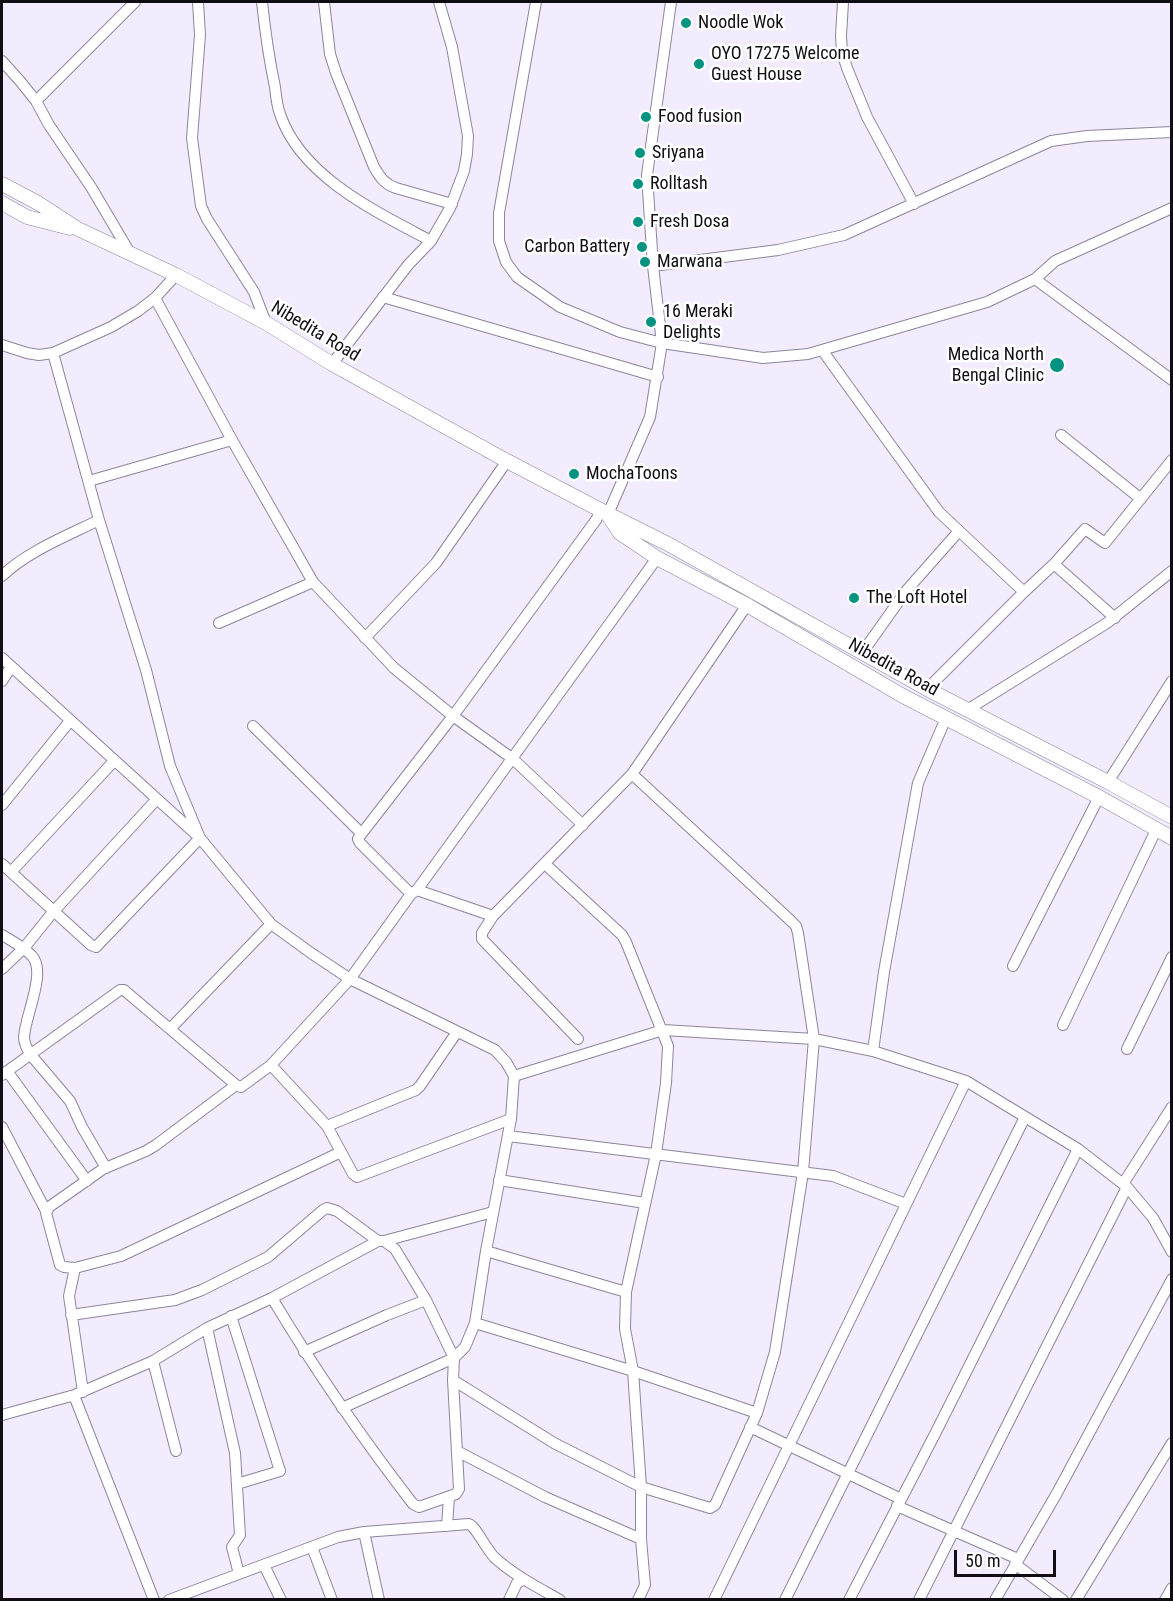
<!DOCTYPE html>
<style>
body{margin:0}
#map{position:relative;width:1173px;height:1601px;overflow:hidden;background:#f3ecff;font-family:"Roboto Condensed",sans-serif}
canvas{display:block}
.frame{position:absolute;inset:0;border:3px solid #100d15;pointer-events:none}
.scale{position:absolute;left:954px;top:1550px;width:102px;height:27px;box-sizing:border-box;border:3px solid #100d15;border-top:0;padding-left:8px;font-size:18px;line-height:21px;white-space:nowrap;color:#100d15;-webkit-text-stroke:4px #fff;paint-order:stroke}
</style>
<div id="map">
<canvas width="1173" height="1601"></canvas>
<div class="frame"></div>
<div class="scale">50 m</div>
</div>
<script>
const ctx = document.querySelector('canvas').getContext('2d');
ctx.lineJoin = 'round';
function trace(path, color, width, dash) { ctx.strokeStyle = color; ctx.lineWidth = width; ctx.lineCap = dash ? 'butt' : 'round'; ctx.setLineDash(dash || []); ctx.stroke(path); }
function label(font, color, halo, rows, align = 'center') {
  ctx.font = font + ' "Roboto Condensed",sans-serif'; ctx.lineWidth = 5; ctx.setLineDash([]); ctx.textBaseline = 'middle'; ctx.strokeStyle = halo; ctx.fillStyle = color; for (const [text, x, y, turn = 0] of rows) {
    ctx.save(); ctx.translate(x, y); ctx.rotate((+turn || 0) * Math.PI / 180); ctx.textAlign = isNaN(turn) ? turn : align; if (halo) ctx.strokeText(text, 0, 0); ctx.fillText(text, 0, 0); ctx.restore();
  }
}
const minor = new Path2D(`
 M198 2 200 35 192 138 201 206 207 219 254 292 266 323
 M262 2C265 30 269 59 275 87 276 96 277 106 280 114 301 177 377 212 431 241
 M324 2 330 54 336 73 374 167C380 177 384 184 396 188L452 204
 M536 2 499 213V241L506 262 517 277 560 307 620 332 662 343 763 358 808 354 987 302 1035 279 1055 261 1172 208
 M843 2 841 36 842 52 847 68 867 117 914 204
 M2 61 20 81 36 101 49 125 91 187 130 253
 M36 101 135 2
 M653 266 778 250 844 235 1051 141 1087 136 1172 132
 M1035 279 1172 380
 M383 297 658 377
 M155 298 232 440 313 582 394 668 453 716 513 759 583 825
 M2 345 27 353 39 355 53 353 111 327 138 311 155 298 176 275
 M822 350 939 512 1024 592
 M53 353 99 520 146 670 170 766 200 838 271 924 311 953 350 979 495 1050 506 1062 514 1076 511 1119 486 1251 475 1323 465 1347 454 1358 453 1380 459 1489 456 1494 419 1507 413 1504C362 1438 315 1370 272 1298
 M332 364 408 265 431 241 450 208 464 171 467 154 468 136 452 47 439 2
 M1061 435 1141 499
 M89 481 232 440
 M608 514 650 417 662 343 653 266 647 175 671 2
 M1054 564 1115 618
 M2 576C26 552 69 535 99 520
 M219 623 313 582
 M365 638 436 563 507 461
 M862 653 906 591 959 531
 M2 658 200 838 96 947 91 945 2 864
 M2 681 11 667
 M927 689 1024 592 1054 564 1085 529 1105 543 1172 460
 M967 710 1107 623 1172 571
 M253 726 361 833
 M1108 782 1172 681
 M2 805 70 721
 M545 864 622 935 626 942 668 1046 666 1083 656 1154 626 1292 625 1329 633 1371 641 1487V1539L645 1585 638 1600
 M11 872 114 761
 M417 890 657 558
 M411 894 360 843 358 839 359 837 453 716 596 520 601 510
 M2 935C12 941 24 947 32 956 47 972 25 1016 24 1037 24 1043 27 1049 30 1054L70 1101 82 1127 106 1168
 M1013 966 1099 797
 M2 969 24 948 53 912 157 799
 M1063 1025 1156 830
 M170 1029 271 924
 M578 1039 482 939V933L493 916 632 774 747 605
 M1127 1049 1172 957
 M873 1051 884 972 918 783 946 718
 M271 1065 327 1126 353 1174 357 1177 511 1119
 M7 1071 87 1181
 M2 1075 120 990H124L236 1085 241 1087 271 1065 350 979 411 894 417 890 493 916
 M514 1076 663 1030 814 1039 873 1051 966 1081 1078 1149 1127 1187 1153 1218 1172 1252
 M236 1085 156 1145 146 1151 103 1169 49 1207 46 1213 60 1265 64 1267 75 1268 121 1256 341 1152
 M327 1126 416 1090 420 1086 457 1032
 M2 1127 46 1211
 M508 1136 833 1176 906 1204
 M499 1180 645 1203
 M1123 1184 1172 1107
 M384 1241 493 1212
 M486 1251 626 1292
 M75 1268 69 1296 83 1392
 M71 1315 175 1300 202 1290 268 1257 323 1210 327 1208 337 1211 378 1241
 M231 1316 280 1471 237 1484
 M475 1323 633 1371 757 1413
 M207 1328 235 1453 240 1535 232 1547 239 1574
 M304 1352 387 1315 426 1300
 M153 1361 176 1451
 M453 1380 554 1443 641 1487 710 1508 715 1505 757 1413 775 1352 803 1172 814 1039 798 933 796 926 790 920 632 774
 M72 1396 153 1361 207 1328 272 1298 378 1241H384L395 1249 426 1300 454 1358 342 1408
 M2 1415 71 1396 75 1398 154 1600
 M750 1427 901 1499
 M457 1451 545 1497 641 1539
 M897 1506 1018 1559
 M447 1526 449 1497
 M364 1532 379 1600
 M312 1547 332 1600
 M1015 1564 1063 1600
 M264 1565 281 1600
 M169 1600 338 1537 364 1532 469 1524C476 1527 486 1549 495 1558 514 1575 537 1587 560 1600
 M509 1600 517 1583 523 1580
 M714 1600 966 1081
 M785 1600 1025 1117
 M849 1600 936 1432 1078 1149
 M919 1600 1127 1187
 M995 1600 1057 1493 1172 1279
 M1076 1600 1172 1443
 M1165 1600 1172 1588`);
const tertiary = new Path2D(`
 M2 184 38 203 78 229 176 275 266 323 332 364 507 461 608 514 668 544 927 689 1108 782 1172 817
 M2 203 27 217 70 228
 M608 515 620 533 657 558 747 605 903 696 1099 797 1172 838`);
trace(minor, '#8d859b', 12);
trace(tertiary, '#8d859b', 15);
trace(minor, '#fff', 10);
trace(tertiary, '#fff', 14);
for (const [x, y, r, color] of [
 [686,23,6,"#009381"],
 [699,64,6,"#009381"],
 [646,117,6,"#009381"],
 [640,153,6,"#009381"],
 [638,184,6,"#009381"],
 [638,222,6,"#009381"],
 [642,247,6,"#009381"],
 [645,262,6,"#009381"],
 [651,322,6,"#009381"],
 [1057,365,8,"#009381"],
 [574,474,6,"#009381"],
 [854,598,6,"#009381"]
]) { const dot = new Path2D(); dot.arc(x, y, r, 0, 2 * Math.PI); ctx.fillStyle = color; ctx.fill(dot); trace(dot, '#fff', 2); }
label('18px', '#100d15', '#fff', [
 ["Noodle Wok",698,23],
 ["OYO 17275 Welcome",711,54],
 ["Guest House",711,75],
 ["Food fusion",658,117],
 ["Sriyana",652,153],
 ["Rolltash",650,184],
 ["Fresh Dosa",650,222],
 ["Carbon Battery",630,247,"right"],
 ["Marwana",657,262],
 ["16 Meraki",663,312],
 ["Delights",663,333],
 ["Medica North",1044,355,"right"],
 ["Bengal Clinic",1044,376,"right"],
 ["MochaToons",586,474],
 ["The Loft Hotel",866,598]
], 'left');
label('18px', '#100d15', '#fff', [
 ["Nibedita Road",315,332,31],
 ["Nibedita Road",893,668,29]
]);
</script>
